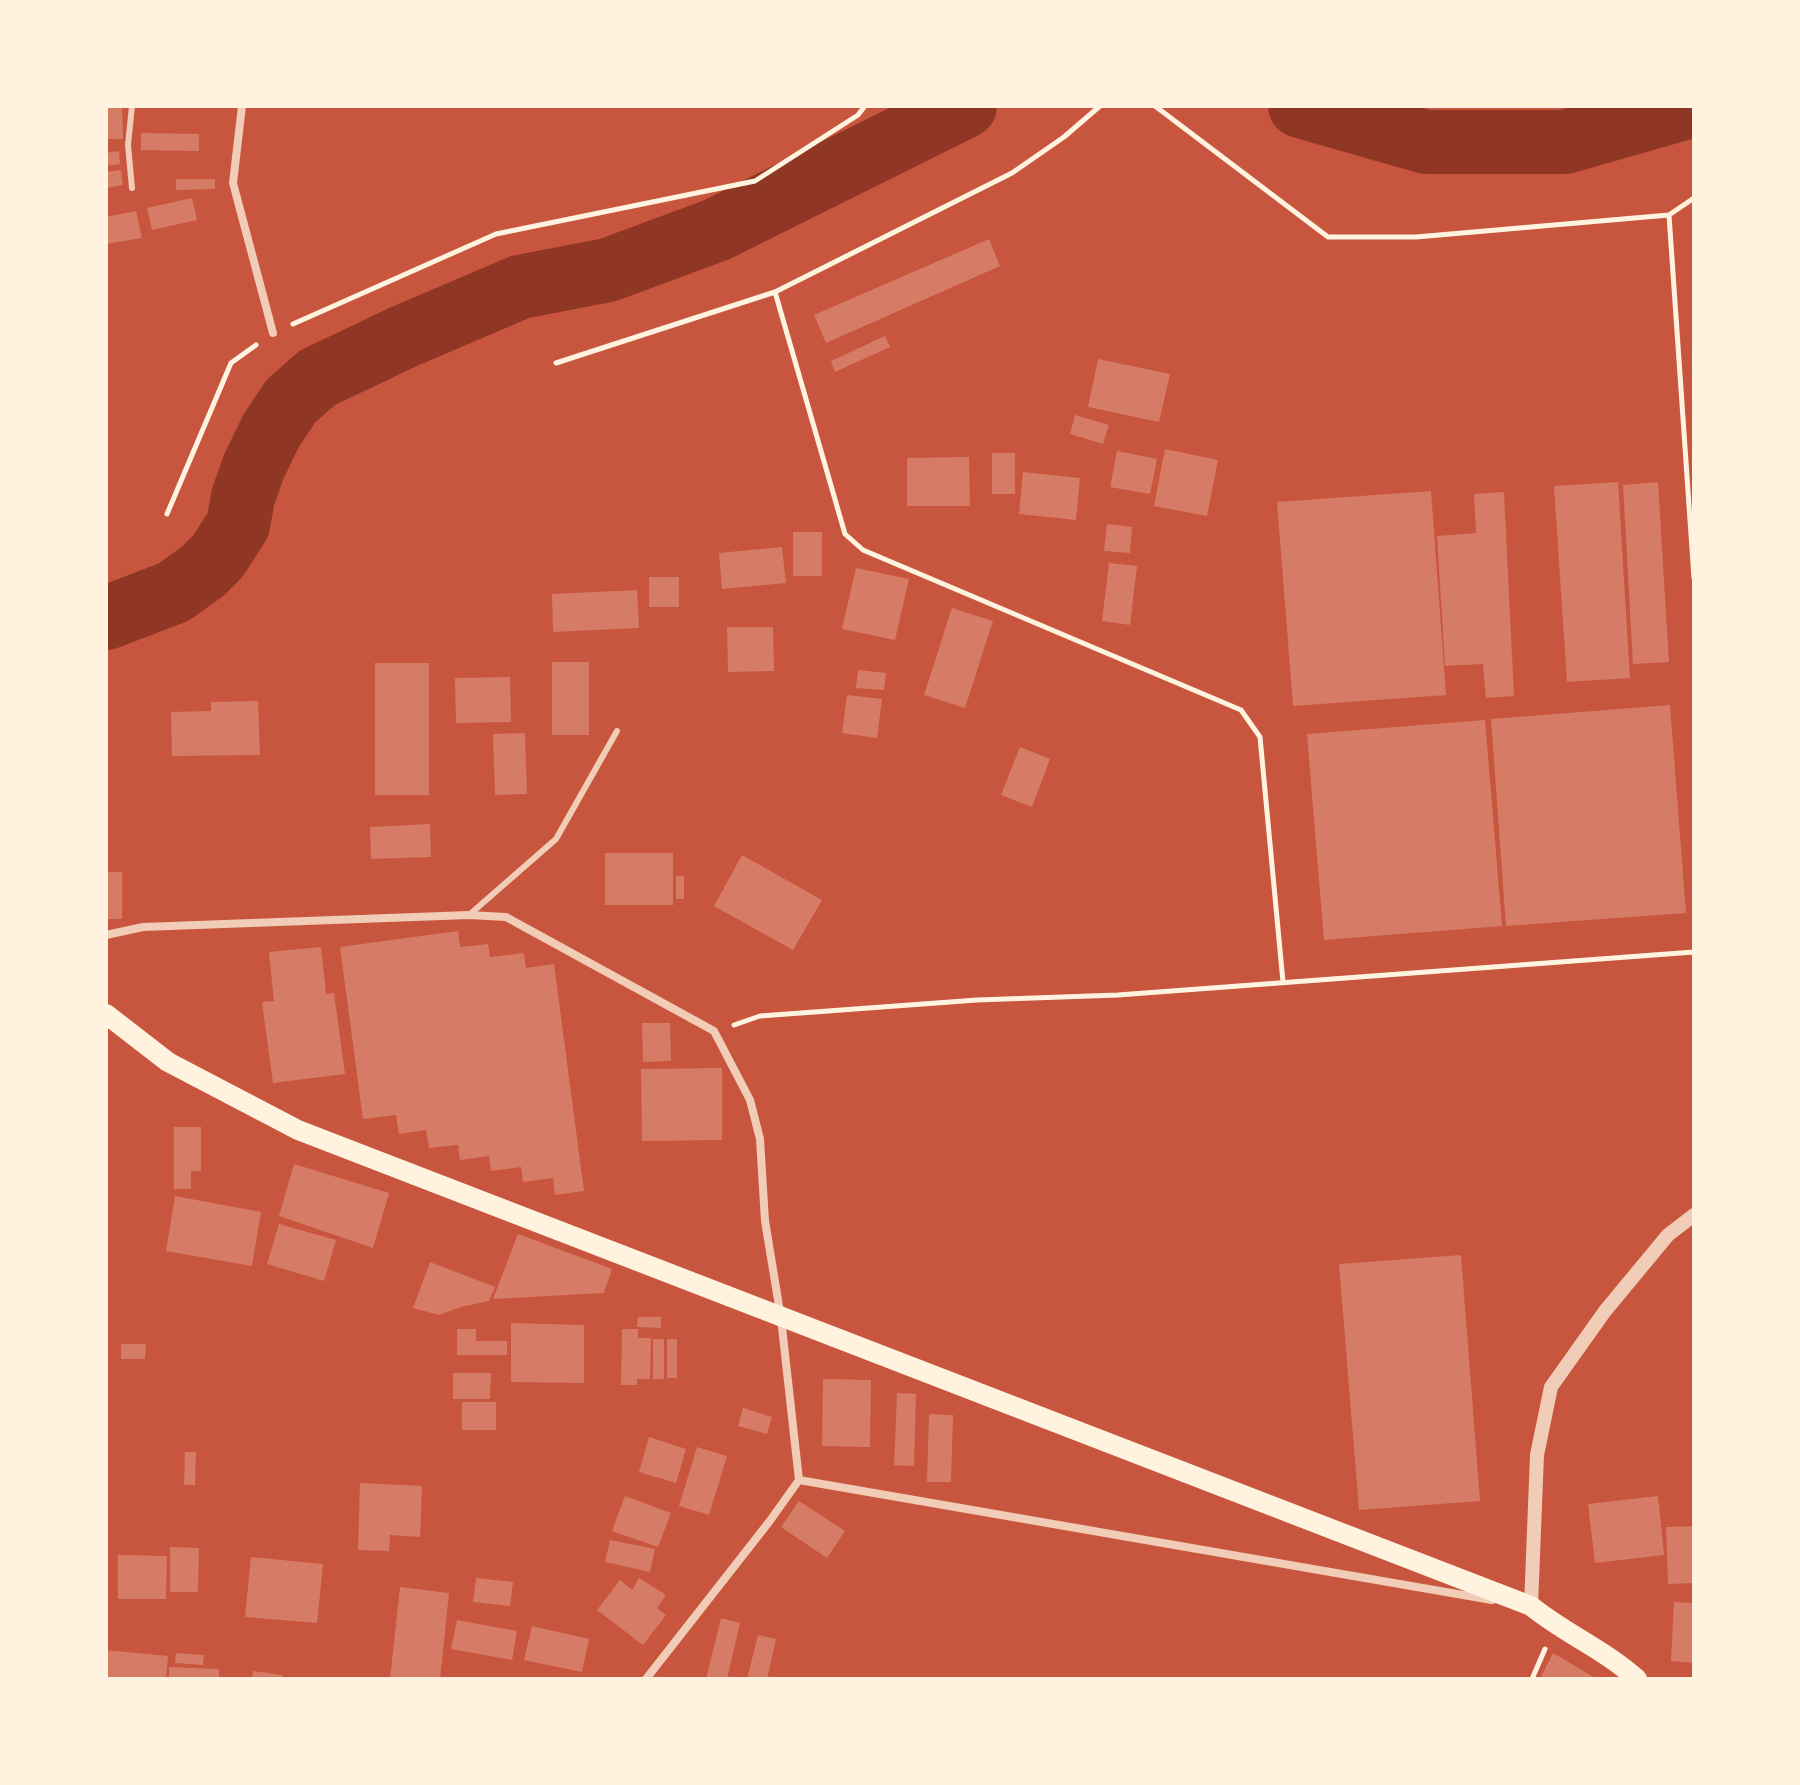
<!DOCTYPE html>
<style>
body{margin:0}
#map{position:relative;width:1800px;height:1785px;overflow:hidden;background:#c8553d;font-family:Helvetica,sans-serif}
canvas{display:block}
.frame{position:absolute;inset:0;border:108px solid #fff3e0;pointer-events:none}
</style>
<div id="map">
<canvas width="1800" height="1785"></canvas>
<div class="frame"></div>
</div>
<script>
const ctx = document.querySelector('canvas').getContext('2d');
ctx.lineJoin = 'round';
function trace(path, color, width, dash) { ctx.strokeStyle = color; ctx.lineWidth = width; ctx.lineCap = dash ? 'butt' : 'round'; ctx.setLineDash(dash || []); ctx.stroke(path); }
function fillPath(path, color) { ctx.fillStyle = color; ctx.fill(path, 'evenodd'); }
trace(new Path2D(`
 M1300 106 1426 142H1565L1691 106
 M106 618 174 592 203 571 218 556 238 525 243 497 254 466 271 431 291 401 317 378 403 337 520 287 608 270 716 230 965 106`), '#8f3625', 64);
fillPath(new Path2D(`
 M106 106H122L123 139H106Z
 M141 133 199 134V151L141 150Z
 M119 151 120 164 106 166V153Z
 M121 170 123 185 106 188V172Z
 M176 179H215V189L176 190Z
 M192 198 197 220 152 230 147 208Z
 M136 211 142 238 106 244V217Z
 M989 239 1000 266 826 343 814 315Z
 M885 336 890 347 835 372 831 361Z
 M1098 359 1170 374 1159 422 1088 407Z
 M1075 415 1109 425 1103 444 1070 434Z
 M1165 449 1218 460 1207 516 1154 506Z
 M1117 451 1157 459 1150 494 1110 487Z
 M992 453H1015V494H992Z
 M969 457 970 506H907V458Z
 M1023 472 1080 478 1076 520 1019 514Z
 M1618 482 1630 678 1567 682 1554 486Z
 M1658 482 1669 662 1633 664 1623 485Z
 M1431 491 1446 695 1293 706 1277 502Z
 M1504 492 1514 696 1486 698 1483 664 1445 666 1437 536 1476 533 1474 494Z
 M1107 524 1132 527 1130 553 1104 551Z
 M793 532H822V576H793Z
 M782 547 786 583 722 589 719 553Z
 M1109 563 1137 566 1130 625 1102 621Z
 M856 568 909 579 895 640 842 629Z
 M649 577H679V607H649Z
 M637 590 639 628 553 632 552 594Z
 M952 608 993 621 965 708 924 695Z
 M727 627H773L774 671 728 672Z
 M552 662H589V735H552Z
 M375 663H429V795H375Z
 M858 670 886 673 884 690 856 688Z
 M510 677 511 722 456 723 455 678Z
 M847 695 882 699 877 738 842 733Z
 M258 701 260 755 172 756 171 712 211 711V702Z
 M1670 705 1686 913 1506 926 1491 719Z
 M1485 720 1502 926 1324 940 1307 734Z
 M525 733 527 794 495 795 493 734Z
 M1020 747 1050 759 1032 807 1001 795Z
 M430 824 431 857 371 859 370 827Z
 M605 853H673V905H605Z
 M742 855 822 900 793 950 714 906Z
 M106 872H122V919H106Z
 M676 876H684V899H676Z
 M458 931 460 947 488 944 490 957 524 953 526 968 554 964 584 1191 555 1195 553 1178 523 1182 521 1167 491 1171 489 1156 460 1160 458 1145 429 1148 426 1130 399 1134 396 1115 363 1119 340 947Z
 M321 947 326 994 334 993 345 1074 273 1083 262 1002 274 1001 269 952Z
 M642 1023H670L671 1061 643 1062Z
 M722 1068V1140L642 1141 641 1069Z
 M174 1127H201V1171H191V1189H174Z
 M294 1164 389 1193 373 1248 279 1216Z
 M175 1196 261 1212 252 1266 166 1251Z
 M279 1224 336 1240 324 1281 267 1264Z
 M518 1234 612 1269 604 1293 493 1299Z
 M1461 1255 1480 1501 1359 1510 1339 1264Z
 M430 1262 495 1287 489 1301 461 1307 439 1315 413 1308Z
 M638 1317H661V1328L637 1327Z
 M511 1323 584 1325V1383L511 1382Z
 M457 1329H476V1341H507V1355H457Z
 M622 1329H638V1338H651L650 1379H637V1385H621Z
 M653 1339H664V1379H653Z
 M667 1339H677V1378H667Z
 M121 1344H146L145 1359H121Z
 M453 1373H491L490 1399H453Z
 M823 1379 871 1380 870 1447 822 1446Z
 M897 1393 916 1394 914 1466 894 1465Z
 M462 1402H496V1430H462Z
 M743 1408 772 1417 767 1434 738 1426Z
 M929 1414 953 1415 951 1482H927Z
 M649 1437 686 1449 676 1483 639 1472Z
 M697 1447 727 1456 709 1515 679 1506Z
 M185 1452H196L195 1485H184Z
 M360 1483 422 1486 420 1537 390 1535 389 1551 358 1550Z
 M625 1496 671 1513 658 1547 612 1531Z
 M1658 1496 1664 1555 1595 1563 1588 1504Z
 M799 1501 845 1531 827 1558 781 1527Z
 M1694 1526V1583L1668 1584 1666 1527Z
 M610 1540 655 1549 650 1572 605 1562Z
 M170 1547 199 1548 198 1592H170Z
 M118 1555 167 1556 166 1599H118Z
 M251 1557 323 1564 317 1623 245 1617Z
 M476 1578 513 1582 510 1606 473 1602Z
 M639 1578 666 1595 657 1608 666 1615 643 1645 597 1610 620 1580 632 1590Z
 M400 1587 449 1593 440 1679H390Z
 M1674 1602 1694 1603V1663L1671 1661Z
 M721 1618 740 1623 727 1679H706Z
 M457 1620 517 1631 512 1660 451 1649Z
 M532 1626 589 1639 582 1672 524 1660Z
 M758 1635 776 1639 767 1679H747Z
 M106 1650 168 1656 166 1679H106Z
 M176 1653 204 1655 203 1665 175 1663Z
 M1553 1653 1597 1679H1540Z
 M169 1667 219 1669V1679H169Z
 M253 1671 282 1675V1679H252Z`), '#d67c66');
trace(new Path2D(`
 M1155 106 1328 237H1416L1669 215
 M1694 198 1669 215 1694 578
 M775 292 845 534 863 550 1241 710 1260 737 1283 982
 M293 324 496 234 755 181 858 115 865 106
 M556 363 775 292 1012 173 1064 137 1100 106
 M167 514 231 363 256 345
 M734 1025 760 1016 977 1000 1118 995 1694 952
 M1532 1679 1545 1649`), '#fff3e0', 5);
trace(new Path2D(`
 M132 106 128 145 132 188
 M469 915 556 839 617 731`), '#f1ccb7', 6);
trace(new Path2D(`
 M242 106 233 183 273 333
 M106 935 143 927 469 915 506 917 714 1031 750 1100 760 1139 765 1221 781 1318 799 1480 769 1522 646 1679
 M799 1480 1492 1600`), '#f1ccb7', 8);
trace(new Path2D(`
 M1531 1606 1537 1455 1551 1387 1605 1311 1668 1235 1694 1215`), '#f1ccb7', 14);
trace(new Path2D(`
 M106 1014 168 1062 298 1130 1531 1606C1564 1633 1605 1650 1637 1679`), '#fff3e0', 20);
</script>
